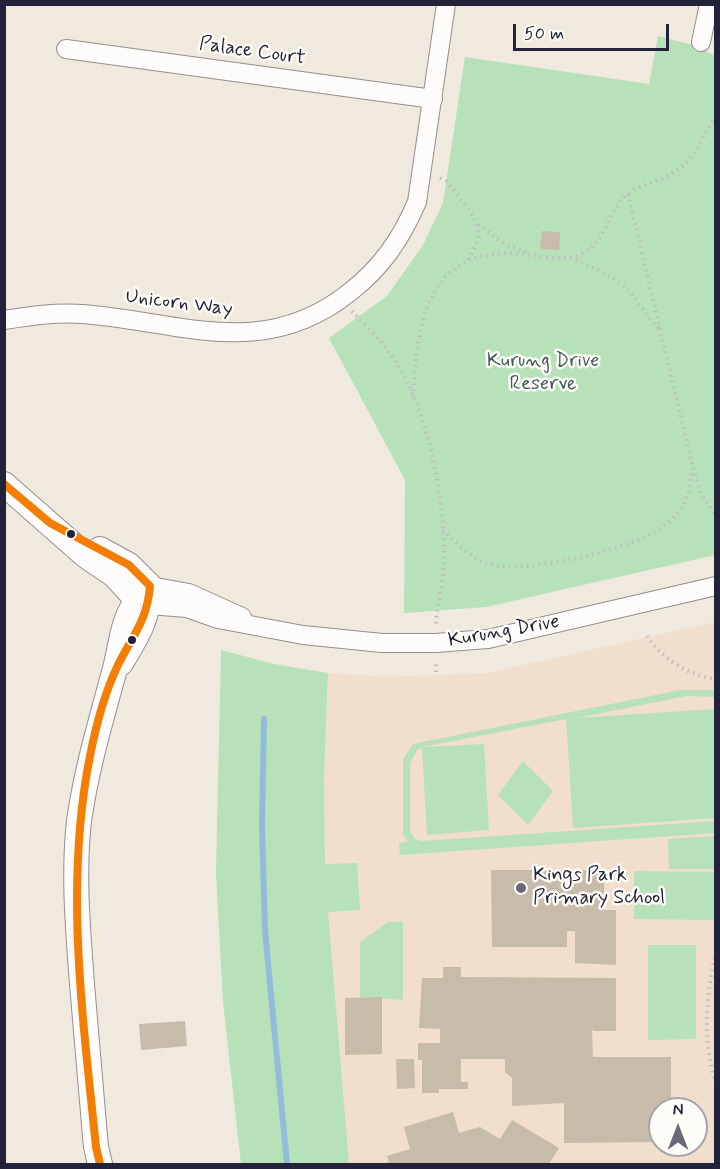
<!DOCTYPE html>
<style>
body{margin:0}
#map{position:relative;width:720px;height:1169px;overflow:hidden;background:#f0e9de;font-family:Mynerve,sans-serif}
canvas{display:block}
.frame{position:absolute;inset:0;border:6px solid #22223b;pointer-events:none}
.north{position:absolute;left:648px;top:1097px;width:60px;height:60px;box-sizing:border-box;background:#fdfcf7;border:2px solid #a5a5ac;border-radius:50%;rotate:0deg;font-size:16px;font-weight:700;line-height:24px;text-align:center;color:#22223b}
.north::after{content:'';display:block;margin:auto;width:21px;height:27px;background:#6a6874;clip-path:polygon(50% 0,100% 100%,50% 72%,0 100%)}
.scale{position:absolute;left:513px;top:24px;width:156px;height:27px;box-sizing:border-box;border:3px solid #22223b;border-top:0;padding-left:8px;font-size:18px;line-height:21px;white-space:nowrap;color:#22223b;-webkit-text-stroke:4px #fdfcf7;paint-order:stroke}
</style>
<div id="map">
<canvas width="720" height="1169"></canvas>
<div class="frame"></div>
<div class="north">N</div>
<div class="scale">50 m</div>
</div>
<script>
const ctx = document.querySelector('canvas').getContext('2d');
ctx.lineJoin = 'round';
function fillPath(path, color) { ctx.fillStyle = color; ctx.fill(path, 'evenodd'); }
function trace(path, color, width, dash) { ctx.strokeStyle = color; ctx.lineWidth = width; ctx.lineCap = dash ? 'butt' : 'round'; ctx.setLineDash(dash || []); ctx.stroke(path); }
function label(font, color, halo, rows, align = 'center') {
  ctx.font = font + ' Mynerve,sans-serif'; ctx.lineWidth = 5; ctx.setLineDash([]); ctx.textBaseline = 'middle'; ctx.strokeStyle = halo; ctx.fillStyle = color; for (const [text, x, y, turn = 0] of rows) {
    ctx.save(); ctx.translate(x, y); ctx.rotate((+turn || 0) * Math.PI / 180); ctx.textAlign = isNaN(turn) ? turn : align; if (halo) ctx.strokeText(text, 0, 0); ctx.fillText(text, 0, 0); ctx.restore();
  }
}
fillPath(new Path2D(`
 M715 622V1164H349L331 970 325 864 324 776 328 673 390 677 487 673ZM660 1109H696V1145H660Z`), '#f1decc');
fillPath(new Path2D(`
 M658 36 697 46 715 56V555L486 607 404 613 405 480 329 338 387 296 423 245 443 203 465 57 649 84Z
 M221 650 274 664 328 673 324 776 325 864 357 863 360 910 328 912 349 1164H241L223 1002 216 873Z
 M680 690H715V697L687 696 576 718 715 709V818L573 828 566 719 422 747 484 744 489 830 427 835 422 748 418 749 410 763V832L415 839 422 841 715 821V833L400 855 399 843 408 842 403 834V760L413 744Z
 M523 761 553 791 528 825 498 795Z
 M715 836V869H669L668 839Z
 M634 871 715 872V920L634 919Z
 M388 922H403V1000L360 997V942Z
 M648 945H696V1039L648 1040Z`), '#b7e1b9');
trace(new Path2D(`
 M264 719 262 826 265 931 287 1164`), '#93bbdd', 6);
fillPath(new Path2D(`
 M542 231 560 232 559 250 540 249Z
 M491 870H604V910H616V965L575 963V931H567V947H492Z
 M443 967H461V977L616 978V1031H593L592 1027 593 1057H671V1109H660V1142L564 1143V1103L512 1106V1078L505 1072V1059H461V1082H468V1089H439V1093H422V1060H418V1043H440V1029L419 1028 422 978H443Z
 M382 997V1054L345 1055V998Z
 M185 1021 187 1046 141 1050 139 1024Z
 M396 1059H414L415 1088 397 1089Z
 M453 1112 459 1133 480 1127 500 1139 512 1120 559 1148 549 1164H381L389 1162 387 1156 410 1149 404 1127Z`), '#c7bbaa');
const minor = new Path2D(`
 M701 42 709 4
 M66 49 433 99
 M4 320C30 316 56 312 82 314 179 321 263 362 350 292 382 267 401 239 417 202L446 4
 M150 586 189 593 242 617
 M138 600 149 605 187 608 218 619 303 635 382 643H436L488 639 716 586`);
const tertiary = new Path2D(`
 M4 484 86 556 114 575 136 599
 M100 549 129 565 150 586
 M121 663C138 635 148 620 150 586
 M100 1164 96 1147C91 1093 87 1039 82 984 78 930 73 875 79 821 86 771 100 724 113 676 124 638 119 615 150 586`);
trace(minor, '#938f8e', 20);
trace(tertiary, '#938f8e', 26);
trace(new Path2D(`
 M440 178 446 181C470 213 493 226 465 263
 M628 194 693 468 701 494 716 516
 M478 225 505 244 526 252
 M570 258C589 266 608 273 624 286 638 298 645 317 660 329
 M352 311C366 326 382 341 394 359 429 410 445 502 444 562 444 584 436 604 436 626
 M413 397C417 329 423 251 513 253 535 254 560 263 581 254 607 242 606 215 624 197 636 185 655 183 669 175 694 163 702 137 716 115
 M443 530C457 543 473 561 492 565 527 572 611 553 645 537 659 531 671 521 681 509 689 498 690 483 692 470
 M647 636C662 659 689 676 716 679
 M436 672V660
 M716 952C706 994 702 1041 716 1084`), '#bebdbe', 4, [1.5, 4.5]);
trace(minor, '#fdfcfa', 18);
trace(tertiary, '#fdfcfa', 24);
trace(new Path2D(`
 M4 484 50 523 129 565 150 586C147 621 133 635 118 665 104 694 96 725 90 756 64 886 83 1018 96 1147L100 1164`), '#f47d03', 8);
for (const [x, y, r, color] of [
 [71,534,5,"#22223b"],
 [132,640,5,"#22223b"],
 [521,888,6,"#6a6874"]
]) { const dot = new Path2D(); dot.arc(x, y, r, 0, 2 * Math.PI); ctx.fillStyle = color; ctx.fill(dot); trace(dot, '#fdfcf7', 2); }
label('20px', '#22223b', '#fdfcf7', [
 ["Palace Court",252,52,8],
 ["Unicorn Way",179,304,7],
 ["Kurung Drive",504,632,-10]
]);
label('20px', '#415958', '#fdfcf7', [
 ["Kurung Drive",543,362],
 ["Reserve",543,385]
]);
label('20px', '#22223b', '#fdfcf7', [
 ["Kings Park",533,876],
 ["Primary School",533,899]
], 'left');
</script>
